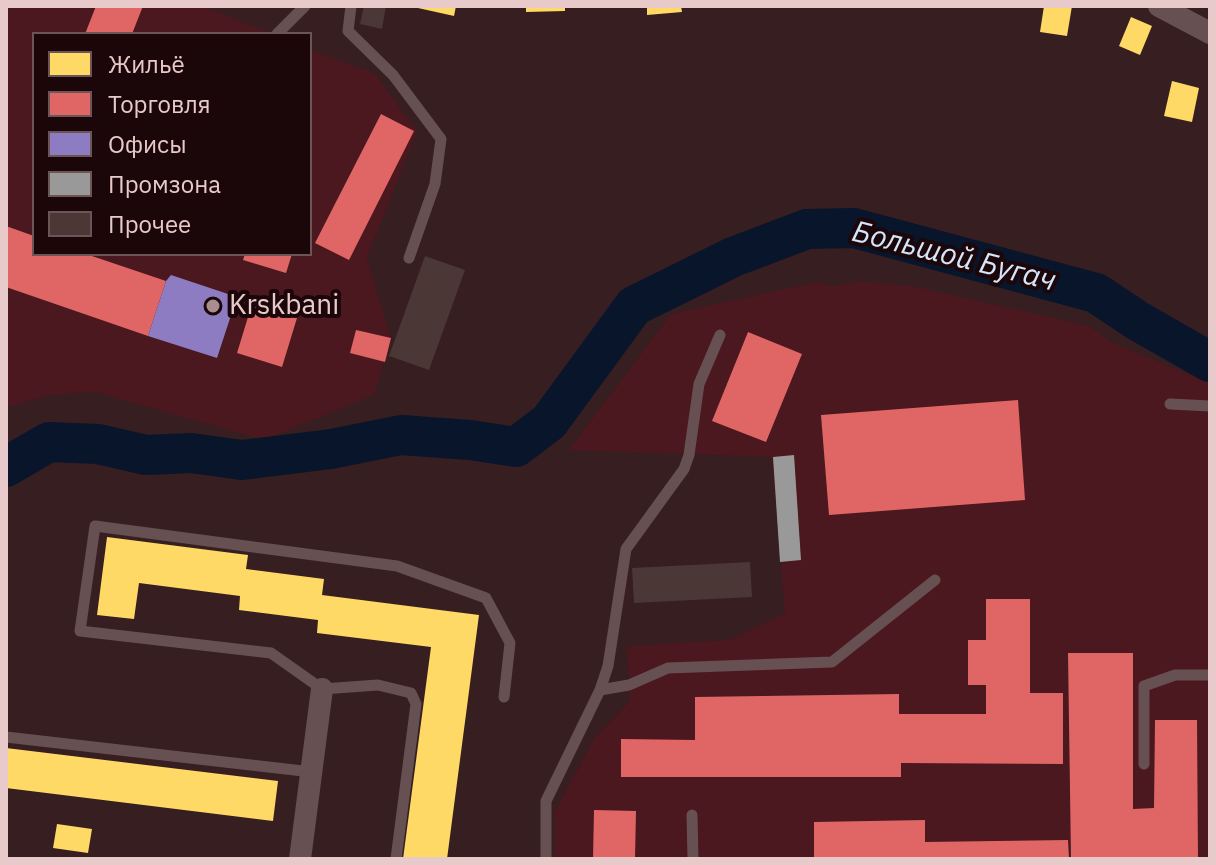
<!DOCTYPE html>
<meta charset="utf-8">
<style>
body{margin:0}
#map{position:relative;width:1216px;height:865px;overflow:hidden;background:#361e21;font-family:"IBM Plex Sans",sans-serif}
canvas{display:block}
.frame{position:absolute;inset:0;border:8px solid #e9caca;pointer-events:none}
.legend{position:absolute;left:32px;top:32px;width:280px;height:224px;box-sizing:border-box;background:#1b0709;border:2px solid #6d5556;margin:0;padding:10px 14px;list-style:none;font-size:24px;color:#e9caca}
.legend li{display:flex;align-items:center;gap:16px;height:40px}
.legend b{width:40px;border:2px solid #6d5556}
</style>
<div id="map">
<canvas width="1216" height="865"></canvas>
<div class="frame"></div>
<ul class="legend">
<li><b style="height:22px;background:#ffd966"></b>Жильё</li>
<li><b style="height:22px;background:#e06666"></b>Торговля</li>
<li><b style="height:22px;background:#8e7cc3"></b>Офисы</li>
<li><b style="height:22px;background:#999"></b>Промзона</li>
<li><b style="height:22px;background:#4b3736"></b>Прочее</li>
</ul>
</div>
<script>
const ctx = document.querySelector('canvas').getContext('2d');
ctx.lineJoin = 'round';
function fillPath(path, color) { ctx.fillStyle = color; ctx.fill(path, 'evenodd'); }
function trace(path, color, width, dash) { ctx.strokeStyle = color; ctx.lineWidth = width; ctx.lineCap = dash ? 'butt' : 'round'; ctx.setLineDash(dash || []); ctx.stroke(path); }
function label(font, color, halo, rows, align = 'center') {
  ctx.font = font + ' "IBM Plex Sans",sans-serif'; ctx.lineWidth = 8; ctx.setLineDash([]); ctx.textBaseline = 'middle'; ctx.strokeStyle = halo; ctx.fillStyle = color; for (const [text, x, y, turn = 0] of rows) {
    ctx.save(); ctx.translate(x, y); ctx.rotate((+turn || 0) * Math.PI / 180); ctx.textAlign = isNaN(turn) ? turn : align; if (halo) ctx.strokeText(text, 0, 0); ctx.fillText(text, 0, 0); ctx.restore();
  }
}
fillPath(new Path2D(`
 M6 6H202L274 34H34V254H310V49L375 74 417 131 367 258 391 338 374 395 264 440 95 392 49 395 6 408Z
 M860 281 912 286 1090 326 1111 342 1210 383V859H555V811L595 737 630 701 627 646 729 640 785 613 772 457 569 450 671 314 817 282 834 286Z`), '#4a181e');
fillPath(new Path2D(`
 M409 6H456L454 16Z
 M526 6H565V11L526 12Z
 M647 6H681L682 12 647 15Z
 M1044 6H1072L1067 36 1040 32Z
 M1131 17 1152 26 1140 55 1119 46Z
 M1172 81 1199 88 1192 122 1164 116Z
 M107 537 248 555 246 569 324 579 322 595 479 615 447 859H403L431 647 317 633 318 620 239 610 240 596 139 583 134 619 97 615Z
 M6 748 278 781 273 821 6 788Z
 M57 824 92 829 88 853 53 848Z`), '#ffd966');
fillPath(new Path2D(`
 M96 6H143L132 34H85Z
 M381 114 414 131 349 260 315 243Z
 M6 226 34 236V254H86L166 281 148 336 6 287Z
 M245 254H292L286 273 243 260Z
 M252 304 297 318 282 367 237 353Z
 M356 330 391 338 385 362 350 353Z
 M748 332 802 354 766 442 712 421Z
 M1018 400 1025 500 829 515 821 415Z
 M986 599H1030V693H1063V764L901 763V777H621V739L695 740V697L899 694V714H986V685H968V640H986Z
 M1068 653H1133V809L1154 808 1155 720H1197L1198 859H1071Z
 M594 810 636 811 635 859H593Z
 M925 820V842L1068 840 1069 859H814V822Z`), '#e06666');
fillPath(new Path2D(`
 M171 275 237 297 217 358 148 336 166 281Z`), '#8e7cc3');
fillPath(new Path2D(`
 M794 455 801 560 780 562 773 457Z`), '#999');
trace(new Path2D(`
 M6 467 49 442 98 444 146 455 191 453 242 460 331 449 401 435 470 440 516 447 549 422 634 306 733 257 807 229 854 228 1096 293 1138 321 1210 362`), '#08152b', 40);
fillPath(new Path2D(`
 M364 6H386L382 29 360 24Z
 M425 256 465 270 429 370 389 356Z
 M750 562 752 597 634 603 632 568Z`), '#4b3736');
trace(new Path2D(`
 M351 6 348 31 393 75 441 139 435 184 409 258
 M277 34 305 6
 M1170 404 1210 406
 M600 690 608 666 626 549 684 469 689 455 699 384 720 335
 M6 737 312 772
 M1144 764V686L1175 675H1210
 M692 815 693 859
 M396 859 416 704 411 693 378 685 322 689 271 653 80 631 95 526 397 566 486 598 510 643 504 697
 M546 859V801L600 690 629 685 668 668 832 662 935 580`), '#675052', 11);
trace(new Path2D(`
 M1159 6 1210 33
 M300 859 322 689`), '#675052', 22);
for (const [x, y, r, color] of [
 [213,306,8,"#aa8e8f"]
]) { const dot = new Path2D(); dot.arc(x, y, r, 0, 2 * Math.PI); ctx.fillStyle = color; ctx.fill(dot); trace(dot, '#1b0709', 3); }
label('28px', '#e9caca', '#1b0709', [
 ["Krskbani",229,306]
], 'left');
label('italic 30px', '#d6e5fa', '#1b0709', [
 ["Большой Бугач",954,257,14]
]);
</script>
